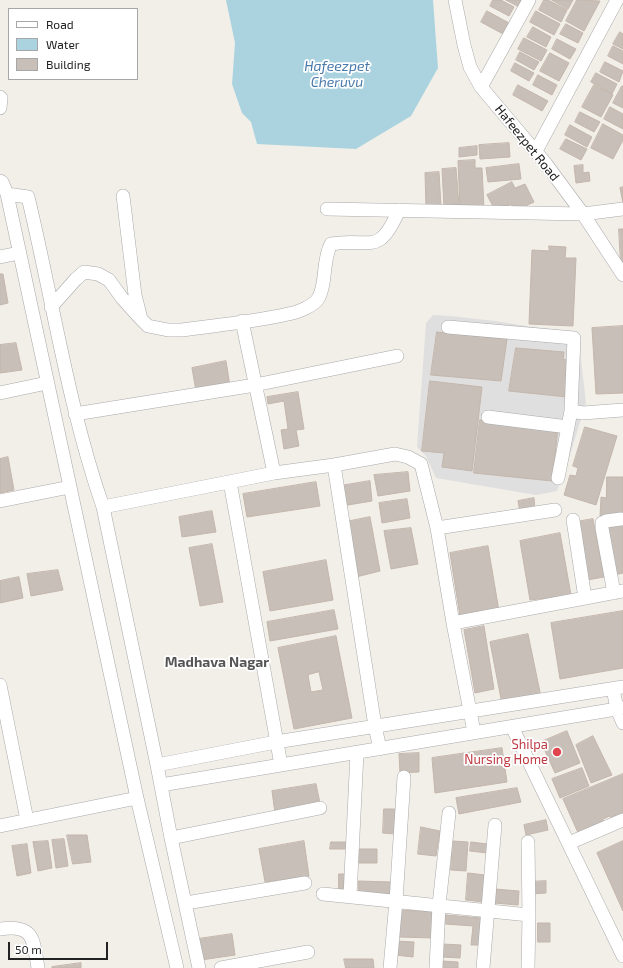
<!DOCTYPE html>
<style>
body{margin:0}
#map{position:relative;width:623px;height:968px;overflow:hidden;background:#f2efe9;font-family:"Exo 2",sans-serif}
canvas{display:block}
.legend{position:absolute;left:8px;top:8px;width:130px;height:72px;box-sizing:border-box;background:#fff;border:1px solid #a7a7a7;margin:0;padding:5px 7px;list-style:none;font-size:12px;color:#222}
.legend li{display:flex;align-items:center;gap:8px;height:20px}
.legend b{width:20px;border:1px solid #a7a7a7}
.scale{position:absolute;left:8px;top:942px;width:100px;height:18px;box-sizing:border-box;border:2px solid #222;border-top:0;padding-left:5px;font-size:12px;line-height:14px;white-space:nowrap;color:#222;-webkit-text-stroke:3px #fff;paint-order:stroke}
</style>
<div id="map">
<canvas width="623" height="968"></canvas>
<ul class="legend">
<li><b style="height:5px;background:#fff"></b>Road</li>
<li><b style="height:11px;background:#aad3df"></b>Water</li>
<li><b style="height:11px;background:#c7bfb8"></b>Building</li>
</ul>
<div class="scale">50 m</div>
</div>
<script>
const ctx = document.querySelector('canvas').getContext('2d');
ctx.lineJoin = 'round';
function fillPath(path, color) { ctx.fillStyle = color; ctx.fill(path, 'evenodd'); }
function trace(path, color, width, dash) { ctx.strokeStyle = color; ctx.lineWidth = width; ctx.lineCap = dash ? 'butt' : 'round'; ctx.setLineDash(dash || []); ctx.stroke(path); }
function label(font, color, halo, rows, align = 'center') {
  ctx.font = font + ' "Exo 2",sans-serif'; ctx.lineWidth = 3.5; ctx.setLineDash([]); ctx.textBaseline = 'middle'; ctx.strokeStyle = halo; ctx.fillStyle = color; for (const [text, x, y, turn = 0] of rows) {
    ctx.save(); ctx.translate(x, y); ctx.rotate((+turn || 0) * Math.PI / 180); ctx.textAlign = isNaN(turn) ? turn : align; if (halo) ctx.strokeText(text, 0, 0); ctx.fillText(text, 0, 0); ctx.restore();
  }
}
fillPath(new Path2D(`
 M433 315 450 316 495 321 526 326 569 331 578 333 586 403 565 471 557 491 536 495 436 478 426 456 417 447 426 323Z`), '#e0dfdf');
fillPath(new Path2D(`
 M226 0H433L438 68 411 116 356 149 257 144 251 122 242 113 232 84 235 43Z`), '#aad3df');
const building = new Path2D(`
 M493 0H501L514 7 509 16 490 6Z
 M506 0H521L518 6Z
 M544 0H548L567 10 561 22 539 10Z
 M552 0H573L568 9Z
 M577 0 600 1 584 31 566 21Z
 M487 11 509 23 503 34 481 22Z
 M536 11 560 24 554 35 530 22Z
 M566 24 583 33 578 43 560 34Z
 M533 27 551 37 546 47 527 37Z
 M620 32 623 34V49L613 44Z
 M524 38 547 50 541 61 518 49Z
 M557 39 576 49 570 59 552 49Z
 M613 46 623 51V64L608 56Z
 M520 52 539 62 534 70 516 60Z
 M550 53 569 63 559 81 540 71Z
 M605 62 623 71 619 82 600 72Z
 M515 63 534 73 529 81 511 71Z
 M596 73 617 84 612 94 591 82Z
 M538 75 557 85 552 95 533 85Z
 M518 85 548 101 542 111 513 95Z
 M594 85 613 95 601 117 582 107Z
 M622 86H623V108L613 103Z
 M610 107 623 114V129L604 119Z
 M580 112 600 122 594 132 575 122Z
 M603 124 623 135V140L613 159 591 148Z
 M570 125 592 137 587 147 565 135Z
 M566 139 587 149 581 160 560 149Z
 M509 143 510 157 480 159 479 145Z
 M477 146V155L459 157V148Z
 M475 160V168H482L484 208 460 209 458 161Z
 M519 164 521 179 488 182 486 168Z
 M583 165V173L589 172 590 181 576 183 574 166Z
 M456 168 459 206 444 207 442 169Z
 M439 172 441 206 426 207 425 173Z
 M512 182 515 188 525 184 534 202 515 211 511 204 496 212 487 195Z
 M623 187V203L620 188Z
 M619 229H623V264H621Z
 M549 246 566 247 565 258H576L573 326 529 324 532 250 549 251Z
 M0 274H3L8 303 0 305Z
 M623 326V393L596 394 592 328Z
 M437 332 507 339 501 381 431 375Z
 M16 343 22 370 0 373V345Z
 M516 348 564 352 563 359 570 361 567 397 509 391Z
 M226 361 230 386 196 391 192 368Z
 M430 381 482 387 472 471 442 467 444 453 422 451Z
 M298 392 304 429 296 430 299 446 284 449 281 430 288 429 284 401 268 404 267 397Z
 M480 420 558 428 552 481 474 473Z
 M585 427 617 436 596 505 564 495 570 475 576 476 578 468 573 466Z
 M8 457 14 490 0 493V459Z
 M408 472 410 491 378 496 374 475Z
 M607 477H623V517L600 516 601 497 606 498Z
 M370 481 372 501 342 506 340 486Z
 M316 482 320 506 247 517 243 494Z
 M534 498 535 510 520 512 518 501Z
 M407 499 410 518 382 523 379 503Z
 M212 511 216 532 182 537 179 517Z
 M370 517 380 571 356 577 346 522Z
 M593 519 604 577 587 580 576 522Z
 M623 524V573L614 575 606 527Z
 M411 528 418 564 391 569 384 531Z
 M560 533 571 595 530 600 520 541Z
 M212 544 223 602 200 606 189 548Z
 M488 546 499 611 460 616 450 553Z
 M326 560 333 600 270 611 263 572Z
 M58 570 63 590 31 596 27 574Z
 M19 577 23 598 0 603V581Z
 M334 610 338 629 270 641 267 622Z
 M623 611V668L560 679 551 623Z
 M484 626 494 689 475 693 464 630Z
 M528 634 541 697 502 704 490 642Z
 M336 636 352 718 294 729 278 648ZM319 672 323 690 311 692 308 675Z
 M567 731 580 763 555 773 541 742Z
 M593 736 612 775 591 783 576 745Z
 M502 748 507 782 435 793 432 758Z
 M419 753V772L400 773 399 754Z
 M582 768 589 786 560 798 552 779Z
 M623 774V818L612 819 610 816 603 819V822L579 835 563 799Z
 M316 784 320 803 275 813 272 791Z
 M517 788 521 802 459 814 456 798Z
 M384 809H396L395 834 383 833Z
 M546 820 548 830 526 835 524 825Z
 M421 827 440 831 436 856 418 854Z
 M67 835H87L91 862 73 864Z
 M64 839 68 866 56 868 52 840Z
 M48 841 52 868 38 871 33 842Z
 M304 841 309 876 265 882 259 849Z
 M453 841 468 842 466 871 451 870Z
 M623 841V911L597 853Z
 M331 842H349V849H330Z
 M471 842 488 844 487 853 470 851Z
 M27 844 31 873 17 876 12 846Z
 M359 849H377V863H359Z
 M468 873 485 875 483 902 466 900Z
 M339 874H347L346 890H339Z
 M359 881 392 882V894L359 893Z
 M546 881V893L530 894 529 882Z
 M495 889 519 891 518 905 494 903Z
 M400 910 434 912 433 938 399 937Z
 M446 915 481 918 479 945H471L473 926 445 924Z
 M538 923H550V942H538Z
 M232 934 235 955 201 960 198 939Z
 M396 941 414 942 413 957 395 955Z
 M443 944 461 945 460 958 442 957Z
 M344 959H373L374 968H346Z
 M443 961 458 962V968H442Z
 M81 963V968H52V967Z`);
fillPath(building, '#c7bfb8');
trace(building, '#c4b6ab', 1);
const minor = new Path2D(`
 M455 0 464 45 470 67 481 87 546 164 583 214 623 275
 M481 87 529 0
 M0 97 1 98 0 108
 M536 151 617 0
 M0 181 2 182 7 194 137 798 177 968
 M7 194 28 197C53 301 68 406 103 507L274 473 334 465 395 454 408 457 421 464 437 528 453 623 474 732
 M123 196 135 295 141 319 148 326 168 330H182C217 325 253 322 288 314 296 313 315 306 319 297 327 281 322 261 331 244 371 237 378 258 399 210
 M327 209 583 214 623 209
 M0 257 19 253
 M51 307 76 279 84 272 98 274 109 280 122 298 140 318
 M242 321 274 473
 M448 327 574 338 571 411 558 478
 M0 393 47 383
 M571 411 583 413 623 410
 M75 414 255 385 397 356
 M488 417 568 427
 M334 465 375 726 380 749
 M230 482 281 765
 M0 501 70 487
 M103 507 157 765 171 838 199 968
 M573 520 585 598
 M437 528 555 510
 M614 593 602 528V523L606 521 621 519
 M453 623 623 591
 M0 685 27 820
 M613 689 617 709 623 723
 M512 727 623 956
 M157 765 276 742 623 687
 M161 785 623 708
 M0 826 137 798
 M171 838 320 808
 M528 842 529 915 528 968
 M569 843 623 820
 M323 894 529 915
 M350 896 357 753
 M186 903 305 883
 M0 929C35 924 33 940 38 968
 M221 968 308 952
 M390 968 396 901 404 777
 M436 968 439 905 449 813
 M483 968 495 825`);
trace(minor, '#a9a9a9', 14);
trace(minor, '#fff', 13);
for (const [x, y, r, color] of [
 [557,752,5,"#e0444e"]
]) { const dot = new Path2D(); dot.arc(x, y, r, 0, 2 * Math.PI); ctx.fillStyle = color; ctx.fill(dot); trace(dot, '#fff', 1.5); }
label('13px', '#222', '#fff', [
 ["Hafeezpet Road",527,143,51]
]);
label('13px', '#be3a42', '#fff', [
 ["Shilpa",548,745],
 ["Nursing Home",548,760]
], 'right');
label('italic 14px', '#4a7aab', '#fff', [
 ["Hafeezpet",337,66],
 ["Cheruvu",337,82]
]);
label('bold 14px', '#555', '#fff', [
 ["Madhava Nagar",217,662]
]);
</script>
